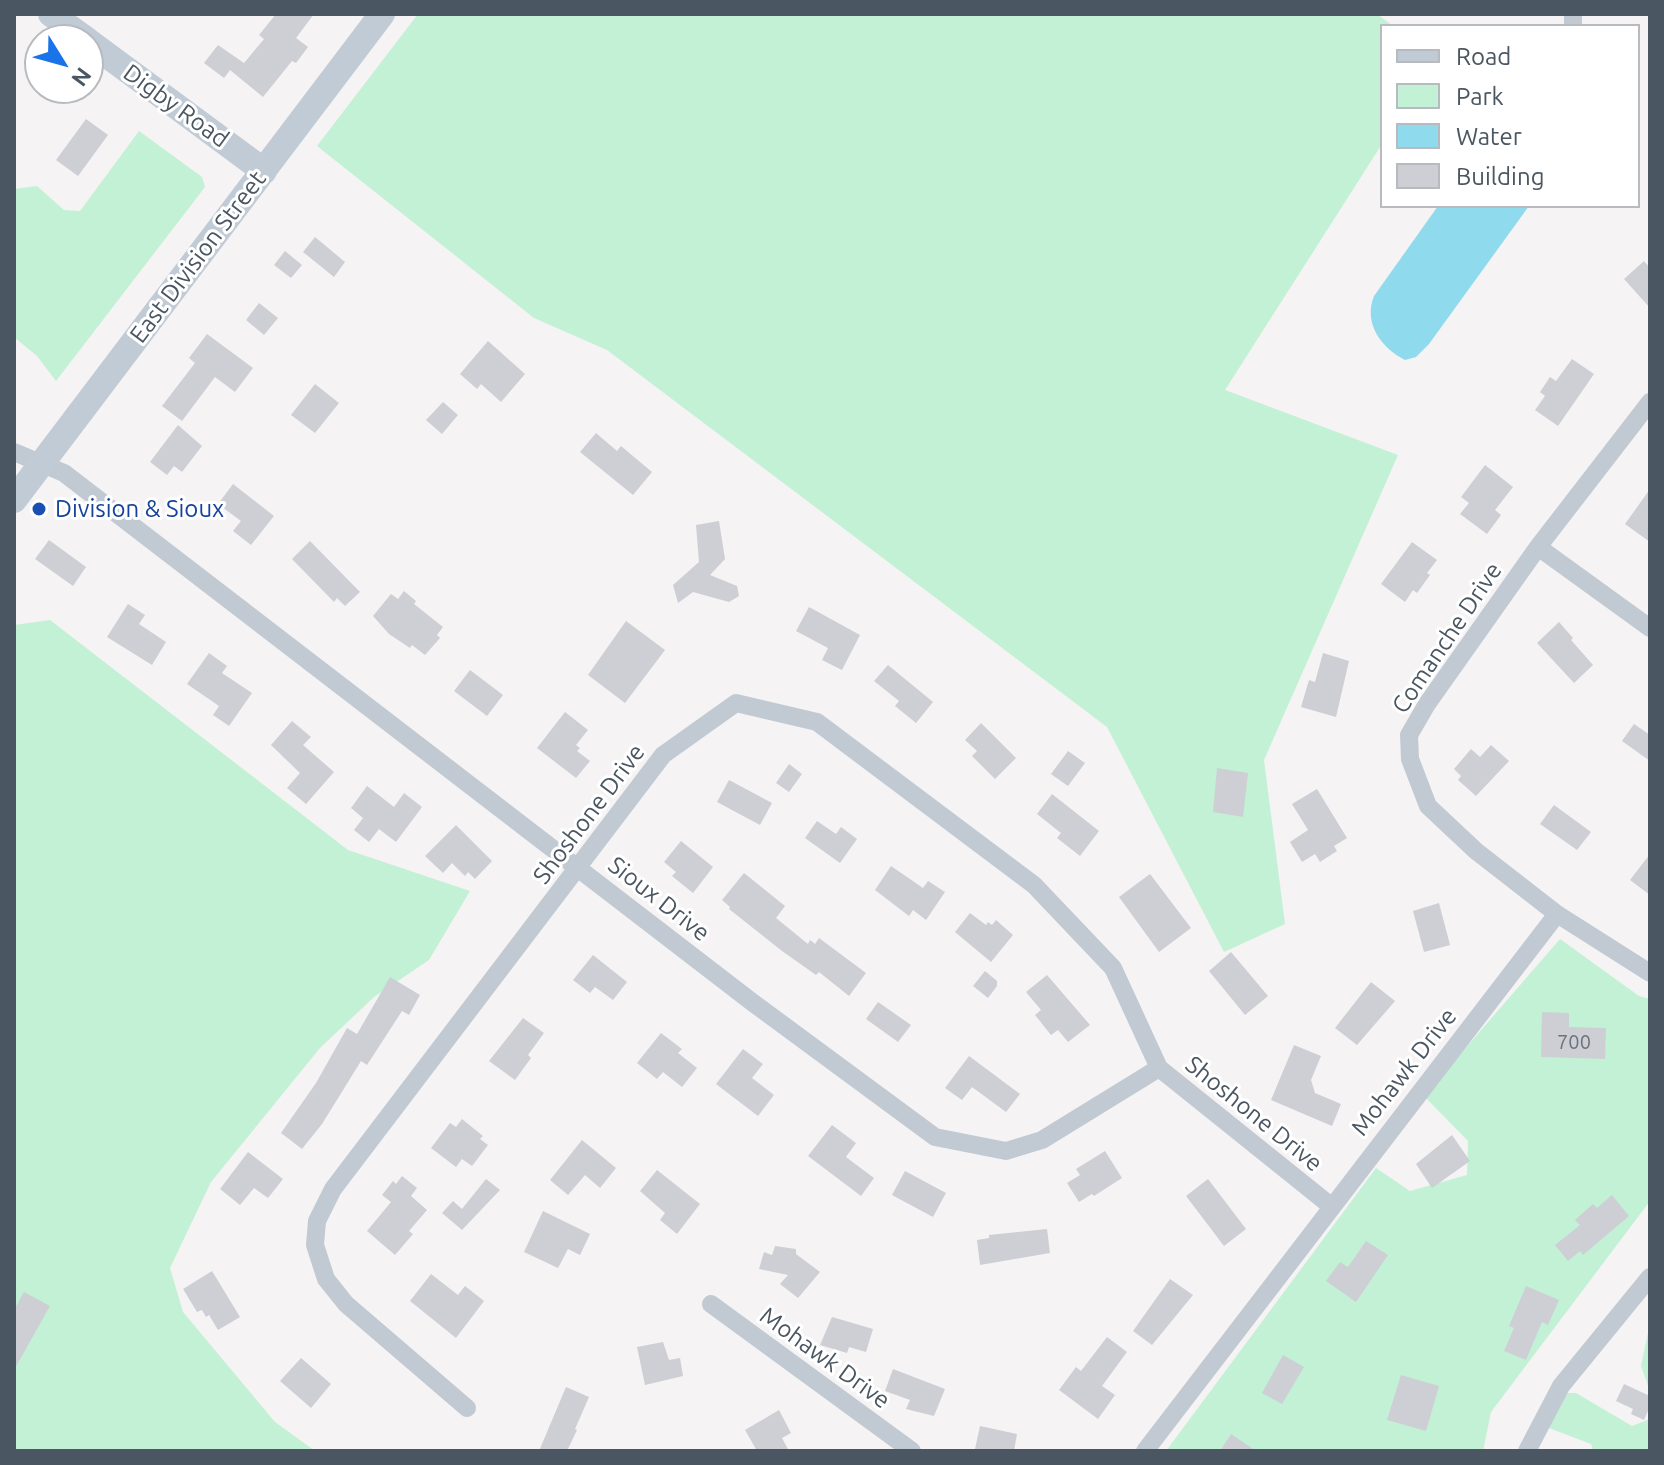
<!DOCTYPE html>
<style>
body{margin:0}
#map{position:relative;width:1664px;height:1465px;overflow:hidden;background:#f5f3f3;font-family:Ubuntu,sans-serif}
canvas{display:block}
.frame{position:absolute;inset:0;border:16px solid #4a5661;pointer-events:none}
.legend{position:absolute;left:1380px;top:24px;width:260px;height:184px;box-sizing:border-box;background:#fff;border:2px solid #b7bbc0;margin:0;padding:10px 14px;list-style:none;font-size:24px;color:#4a5661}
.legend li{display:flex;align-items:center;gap:16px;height:40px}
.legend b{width:40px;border:2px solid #b7bbc0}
.north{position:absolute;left:24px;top:24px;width:80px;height:80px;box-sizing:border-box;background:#fff;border:2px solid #b7bbc0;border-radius:50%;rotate:127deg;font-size:22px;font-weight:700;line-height:32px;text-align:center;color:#4a5661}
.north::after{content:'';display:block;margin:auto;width:28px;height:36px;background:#1a73e8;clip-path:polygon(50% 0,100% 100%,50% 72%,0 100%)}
</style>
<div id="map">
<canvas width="1664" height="1465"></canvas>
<div class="frame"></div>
<ul class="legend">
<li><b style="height:10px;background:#c1cbd6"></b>Road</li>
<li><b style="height:22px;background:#c3f1d5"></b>Park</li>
<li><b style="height:22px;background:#90daee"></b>Water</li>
<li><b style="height:22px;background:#cdcfd5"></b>Building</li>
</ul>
<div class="north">N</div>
</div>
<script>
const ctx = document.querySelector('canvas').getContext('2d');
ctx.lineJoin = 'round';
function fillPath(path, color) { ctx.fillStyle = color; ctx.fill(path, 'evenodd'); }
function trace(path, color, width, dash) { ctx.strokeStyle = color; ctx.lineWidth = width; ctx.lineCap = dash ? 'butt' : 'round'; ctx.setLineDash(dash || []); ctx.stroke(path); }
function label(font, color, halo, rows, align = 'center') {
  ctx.font = font + ' Ubuntu,sans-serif'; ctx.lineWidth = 6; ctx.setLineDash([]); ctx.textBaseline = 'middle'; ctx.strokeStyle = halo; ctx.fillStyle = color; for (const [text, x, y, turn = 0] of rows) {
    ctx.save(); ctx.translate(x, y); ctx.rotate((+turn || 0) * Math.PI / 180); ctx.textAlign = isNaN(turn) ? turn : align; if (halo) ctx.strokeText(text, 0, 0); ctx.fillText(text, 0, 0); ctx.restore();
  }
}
fillPath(new Path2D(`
 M418 14H1377L1393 26H1382V144L1225 390 1398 455 1264 760 1285 924 1224 952 1107 727 607 350 534 318 317 146Z
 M139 131 202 177 205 187 56 381 37 356 14 337V189L37 186 64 210 80 211Z
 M50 620 348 850 470 891 429 960 374 997 320 1048 211 1182 170 1268 183 1312 275 1422 315 1451H14V625Z
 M1560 939 1639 996 1650 999V1201L1491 1412 1483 1451H1166L1376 1168 1410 1191 1467 1175 1468 1141 1424 1096Z
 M1649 1328H1650V1391L1641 1366Z
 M1548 1393H1576L1632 1426 1650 1419V1451H1593L1591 1444 1533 1422Z`), '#c3f1d5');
fillPath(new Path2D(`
 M1438 206H1529L1429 344 1416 357 1405 360C1381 348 1363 323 1374 296Z`), '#90daee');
fillPath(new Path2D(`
 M276 14H314L296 38 308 47 296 63 292 61 263 97 230 70 224 78 204 63 218 45 244 63 264 39 259 35Z
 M86 119 108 135 78 176 56 160Z
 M315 237 345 262 334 277 303 252Z
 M285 251 302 265 291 278 274 265Z
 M1644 261 1650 268V308L1624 279Z
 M259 303 278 318 264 335 246 320Z
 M207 334 253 368 235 392 215 377 182 421 162 406 195 363 189 358Z
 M488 341 525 374 501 402 481 384 477 389 460 374Z
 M1572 359 1594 374 1558 426 1535 410 1545 396 1540 392 1550 377 1556 381Z
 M315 384 339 403 315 433 291 415Z
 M443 402 458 415 442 434 426 420Z
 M178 425 202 446 182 472 174 466 167 475 150 462Z
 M596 433 617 451 621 446 652 472 633 495 580 452Z
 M1485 465 1513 487 1495 510 1501 515 1487 534 1460 514 1469 503 1461 497Z
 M233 484 274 516 251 545 233 531 241 521 218 504Z
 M1650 489V542L1625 524Z
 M719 521 725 559 710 575 737 586 739 596 729 602 693 592 678 603 673 585 699 562 696 525Z
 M49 540 86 567 73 586 35 559Z
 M310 541 360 592 345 606 337 598 334 602 292 559Z
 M1412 542 1437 560 1427 573 1430 575 1417 593 1413 590 1405 602 1381 584Z
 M404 591 416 601 414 604 443 627 437 635 440 638 425 655 412 645 410 648 389 634 373 616 391 594 398 599Z
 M128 604 145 615 139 624 166 642 152 665 107 637Z
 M809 607 860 635 842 670 822 660 828 648 796 631Z
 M626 621 665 650 625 703 588 675Z
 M1559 622 1573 638 1571 640 1593 665 1574 683 1537 643Z
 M209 653 227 666 222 673 252 693 229 726 213 715 219 706 187 684Z
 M1323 653 1349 661 1336 717 1301 707 1309 680 1315 682Z
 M888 665 933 702 916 723 895 706 899 701 874 681Z
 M470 670 503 695 487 716 454 691Z
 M565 712 588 730 576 745 580 748 577 751 590 761 576 778 537 748Z
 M292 721 311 737 303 745 334 772 306 804 287 788 300 773 271 745Z
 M981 723 1016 758 995 779 972 756 977 751 965 740Z
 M1634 724 1650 735V761L1622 741Z
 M1491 745 1509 761 1476 796 1458 780 1461 776 1454 769 1471 749 1480 757Z
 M1068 751 1085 763 1068 786 1051 774Z
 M789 764 802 774 789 792 776 783Z
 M1217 768 1248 773 1243 817 1213 812Z
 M729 780 772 803 760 825 717 802Z
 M367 786 394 807 404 793 422 807 396 842 379 829 369 842 354 830 363 818 351 808Z
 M1317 789 1347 838 1334 846 1337 851 1320 862 1315 854 1302 862 1290 842 1308 830 1292 804Z
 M1052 794 1099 831 1080 856 1057 838 1061 833 1037 814Z
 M1554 805 1591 832 1577 850 1540 824Z
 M817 821 836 834 841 827 857 839 840 863 805 838Z
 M456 825 492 861 475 879 468 872 465 876 452 863 443 873 425 856Z
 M681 841 713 867 693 893 672 876 676 872 664 862Z
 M1650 854V895L1630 880Z
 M891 866 923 888 928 881 945 892 926 920 913 910 909 916 875 890Z
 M744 873 785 906 776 918 808 944 810 940 815 944 819 938 866 973 849 996 819 972 816 975 782 951 729 909 730 907 722 900Z
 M1150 874 1191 928 1159 952 1119 897Z
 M1439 903 1450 945 1424 952 1413 911Z
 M970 913 986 925 988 922 992 925 996 920 1013 935 991 962 955 932Z
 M1231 952 1268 996 1245 1015 1209 971Z
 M593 955 627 982 613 1000 595 987 590 993 573 980Z
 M985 971 997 981V986L988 998 973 986Z
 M1047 975 1090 1025 1068 1042 1058 1030 1051 1035 1035 1015 1041 1010 1026 992Z
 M390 977 420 995 409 1015 402 1011 367 1065 361 1061 322 1124 302 1149 281 1133 316 1083 347 1028 357 1034Z
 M1371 982 1395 1001 1357 1045 1335 1028Z
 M878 1002 911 1025 898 1042 866 1019Z
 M1542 1012 1569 1013V1027L1606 1028 1605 1059 1541 1057Z
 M523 1018 544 1033 528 1055 531 1058 515 1080 489 1061Z
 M661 1033 682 1049 678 1053 697 1068 682 1087 663 1072 657 1079 637 1063Z
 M1294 1045 1321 1056 1311 1080 1315 1093 1341 1104 1332 1126 1271 1100Z
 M743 1049 763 1064 752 1078 774 1095 758 1116 716 1084Z
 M969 1056 1020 1094 1006 1112 972 1087 962 1100 945 1088Z
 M462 1119 483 1136 480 1139 488 1145 472 1166 462 1159 456 1167 431 1148 450 1123 456 1127Z
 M832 1125 856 1143 846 1157 874 1178 861 1196 808 1156Z
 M1452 1135 1470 1161 1432 1188 1416 1164Z
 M582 1140 616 1168 600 1188 585 1175 568 1195 550 1180Z
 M1105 1151 1122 1178 1094 1196 1092 1194 1079 1202 1067 1183 1080 1175 1076 1169Z
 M248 1152 283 1179 268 1198 254 1188 240 1205 220 1189Z
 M657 1170 700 1204 677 1234 660 1220 665 1213 640 1191Z
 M905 1171 946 1193 933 1217 892 1195Z
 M402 1176 417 1188 411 1196 427 1210 409 1231 413 1234 395 1255 367 1231 391 1202 382 1195 393 1181 396 1184Z
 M486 1179 500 1190 462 1230 442 1213 453 1201 462 1209Z
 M1208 1179 1246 1229 1224 1246 1186 1196Z
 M1612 1195 1629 1216 1583 1255 1580 1251 1568 1261 1555 1245 1580 1225 1575 1220 1593 1204 1597 1208Z
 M543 1211 590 1234 580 1255 568 1249 558 1268 524 1252Z
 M1047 1229 1050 1253 980 1265 977 1240 989 1238V1235Z
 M1366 1241 1388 1255 1356 1302 1326 1281 1340 1262 1348 1267Z
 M775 1246 796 1249V1254L820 1272 798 1298 780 1284 788 1275 759 1269 764 1252 772 1255Z
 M212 1271 240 1317 218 1330 209 1315 206 1317 202 1310 197 1312 183 1289Z
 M431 1274 458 1295 465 1286 484 1301 456 1338 410 1301Z
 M1170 1279 1193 1295 1152 1345 1133 1331Z
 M1526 1286 1559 1300 1548 1325 1542 1322 1526 1360 1504 1351 1514 1328 1509 1326Z
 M24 1292 50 1306 14 1370V1310Z
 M832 1317 873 1329 866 1352 849 1347 847 1353 820 1345Z
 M1107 1337 1127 1352 1102 1386 1115 1395 1098 1419 1059 1390 1076 1367 1081 1371Z
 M663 1342 669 1360 680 1358 683 1376 645 1385 637 1347Z
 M1283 1355 1304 1367 1282 1404 1262 1393Z
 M301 1358 331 1384 311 1408 280 1381Z
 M893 1369 945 1389 934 1416 906 1409 910 1400 885 1391Z
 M1401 1375 1439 1386 1426 1431 1387 1420Z
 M1624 1384 1650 1396V1406L1644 1420 1631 1414 1633 1409 1616 1401Z
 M566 1387 589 1397 575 1429 577 1430 567 1451H539Z
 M779 1410 791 1433 782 1438 789 1451H757L745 1430Z
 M980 1426 1017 1434 1014 1451 975 1449Z
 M1231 1434 1256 1451H1220Z`), '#cdcfd5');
trace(new Path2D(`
 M1573 14V23
 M1650 402 1538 547 1427 704 1409 735 1410 759 1428 806 1476 851 1557 914 1650 973
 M14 452 64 473 752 1002 935 1137 1006 1151 1042 1140 1159 1068
 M1538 547 1650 628
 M711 1304 912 1451
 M467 1408 346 1304 326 1279 315 1245 317 1221 333 1189 663 755 736 703 817 722 1034 885 1113 968 1159 1068 1331 1206
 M1145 1451 1557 914
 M1527 1451 1561 1386 1650 1277`), '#c1cad2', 18);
trace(new Path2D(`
 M51 14 87 40
 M88 41 264 171
 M14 500 382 14`), '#c1cbd6', 26);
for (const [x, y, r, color] of [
 [39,509,8,"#1a4fb4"]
]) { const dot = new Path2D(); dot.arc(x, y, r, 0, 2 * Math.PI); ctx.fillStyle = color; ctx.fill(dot); trace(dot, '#fff', 3); }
label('20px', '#6b747e', null, [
 ["700",1574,1042]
]);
label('24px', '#4a5661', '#fff', [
 ["Digby Road",176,106,36],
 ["East Division Street",198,257,-53],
 ["Comanche Drive",1447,638,-56],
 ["Shoshone Drive",589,814,-53],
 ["Sioux Drive",659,899,38],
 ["Mohawk Drive",1404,1072,-52],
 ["Shoshone Drive",1254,1114,39],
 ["Mohawk Drive",825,1358,36]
]);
label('24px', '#164399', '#fff', [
 ["Division & Sioux",55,509]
], 'left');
</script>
